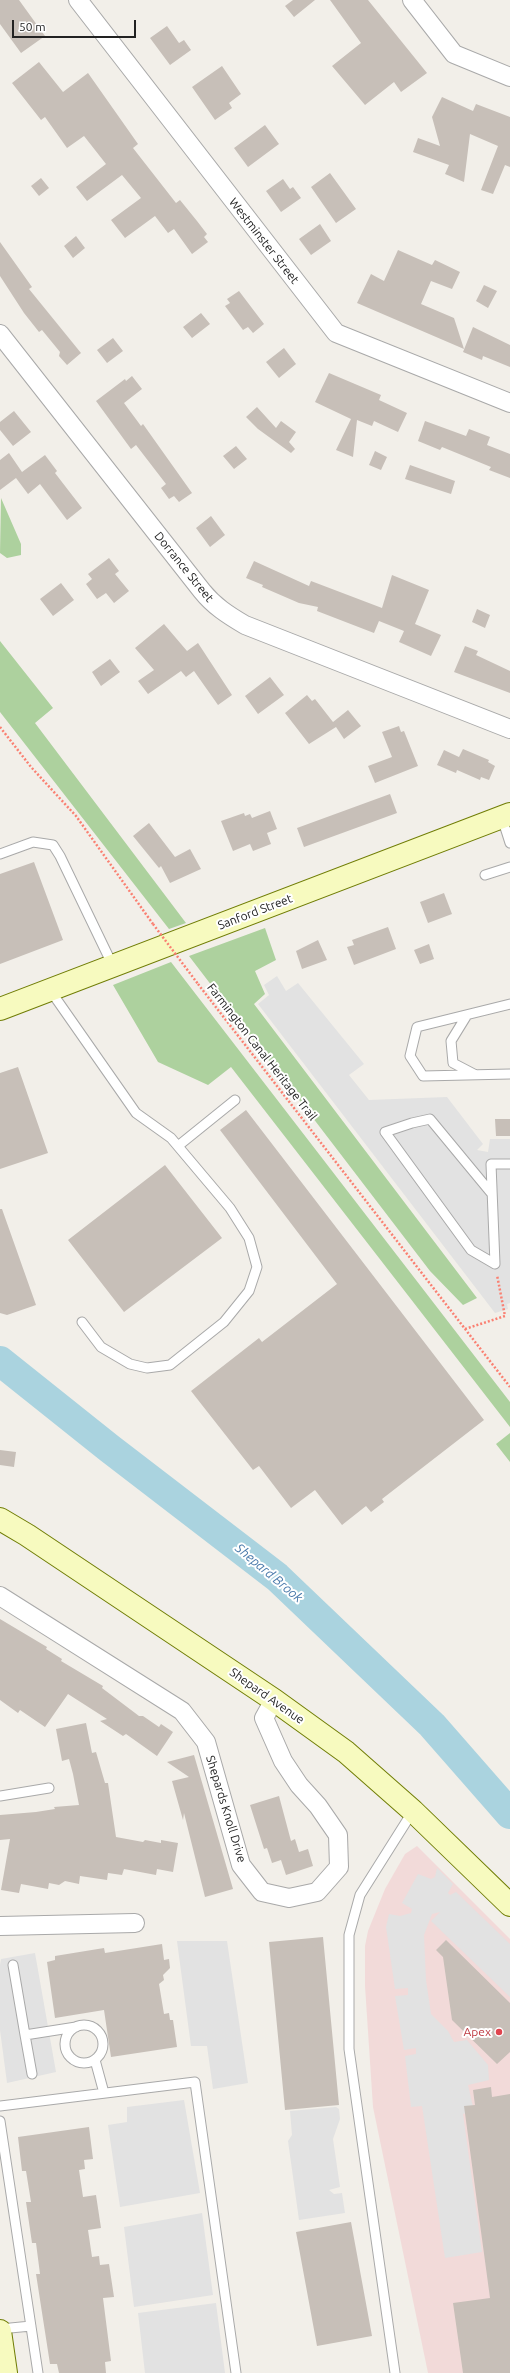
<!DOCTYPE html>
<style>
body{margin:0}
#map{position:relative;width:510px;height:2373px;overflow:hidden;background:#f2efe9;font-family:Ubuntu,sans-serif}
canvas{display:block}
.scale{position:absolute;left:12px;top:20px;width:124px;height:18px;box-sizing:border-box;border:2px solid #222;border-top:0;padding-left:5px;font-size:12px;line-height:14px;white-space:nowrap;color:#222;-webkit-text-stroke:3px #fff;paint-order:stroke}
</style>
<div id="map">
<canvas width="510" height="2373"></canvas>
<div class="scale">50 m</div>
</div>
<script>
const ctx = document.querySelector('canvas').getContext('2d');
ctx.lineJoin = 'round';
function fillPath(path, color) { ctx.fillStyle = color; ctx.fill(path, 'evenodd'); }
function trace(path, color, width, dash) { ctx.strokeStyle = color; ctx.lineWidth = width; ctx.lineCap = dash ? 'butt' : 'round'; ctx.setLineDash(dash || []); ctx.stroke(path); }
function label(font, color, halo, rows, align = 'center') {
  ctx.font = font + ' Ubuntu,sans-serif'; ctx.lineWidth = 4; ctx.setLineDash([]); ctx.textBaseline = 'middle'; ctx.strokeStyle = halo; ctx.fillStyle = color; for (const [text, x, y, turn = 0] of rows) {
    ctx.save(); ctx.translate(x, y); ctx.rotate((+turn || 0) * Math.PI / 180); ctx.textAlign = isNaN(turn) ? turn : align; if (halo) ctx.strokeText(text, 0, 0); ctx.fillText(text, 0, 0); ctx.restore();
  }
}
fillPath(new Path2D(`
 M417 1846 510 1939V2373H428L373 2107 365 1986V1946L368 1931 385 1889 405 1854Z`), '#f2dad9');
fillPath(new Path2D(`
 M1 498 21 544V555L7 558 0 553Z
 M0 641 53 708 35 723 186 923 169 929 0 712Z
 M265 928 276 960 255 971 265 994 254 1004 477 1298 463 1305 430 1271 189 956Z
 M171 962 510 1402V1427L231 1067 208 1085 158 1062 113 985Z
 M510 1433V1462L496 1444Z`), '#add19e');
fillPath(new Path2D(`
 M277 976 286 991 298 983 364 1064 349 1075 369 1100 447 1097 483 1144 477 1150 488 1152 490 1139H510V1303L507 1304 508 1309 495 1313 258 1004 269 995 264 985Z
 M437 1868 453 1884 448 1893 450 1895 456 1892 510 1944V1997L431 1921 440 1912 432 1914 424 1935 426 1980 431 2014 448 2031 454 2042 467 2040 488 2065 489 2080 468 2085 474 2111 463 2114 482 2252 445 2258 422 2106 411 2107 405 2056 416 2054V2048L404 2050 395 1996 408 1995V1988L395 1989 386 1927 389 1914 400 1916 411 1913 412 1909 402 1903 418 1874 431 1879 435 1877Z
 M177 1941H227L248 2083 213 2089 207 2046H191Z
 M35 1953 56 2072 7 2083 0 2030V1965L1 1959Z
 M184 2100 200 2193 120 2207 108 2125 127 2122V2107Z
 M336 2107 339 2109 340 2119 333 2139 340 2187 329 2190 334 2194 342 2193 345 2213 299 2220 288 2141 292 2135 290 2111Z
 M202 2213 213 2295 134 2307 124 2227Z
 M216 2303 225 2373H145L138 2313Z`), '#e2e2e2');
trace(new Path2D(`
 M0 1361 109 1448 277 1577 432 1725 510 1814`), '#aad3df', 30);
fillPath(new Path2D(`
 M0 0H19L45 36 21 53 0 24Z
 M293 0H315L294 17 285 6Z
 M330 0H368L427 73 401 92 394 82 365 105 332 66 361 43Z
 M167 26 179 43 184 40 191 50 170 65 150 38Z
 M39 62 63 92 88 73 138 144 133 148 176 203 180 200 197 221 207 234 204 237 208 242 192 254 174 229 168 233 155 216 125 238 111 220 141 198 122 175 87 201 76 187 106 164 84 136 67 148 45 117 41 120 12 83Z
 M222 66 241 94 229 103 232 108 215 120 192 87Z
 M442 97 473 111 476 104 510 117V167L505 165 493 194 481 190 498 146 470 134 464 182 445 174 449 165 413 152 418 138 440 146 432 117Z
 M265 125 279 144 248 167 234 148Z
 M330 173 356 209 336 223 311 187Z
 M41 178 49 188 39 196 31 186Z
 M283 179 290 189 293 187 301 198 281 212 266 191Z
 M320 224 331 241 311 255 299 239Z
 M76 236 85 248 73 258 64 246Z
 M0 242 32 287 29 289 81 353 67 365 59 356 60 352 42 330 39 332 24 313 0 276Z
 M398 250 432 265 435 260 460 272 452 289 431 281 421 304 454 318 464 349 357 303 371 274 384 281Z
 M484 285 497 291 488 308 476 301Z
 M239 291 264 324 253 333 248 327 243 330 225 306 230 303 227 299Z
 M201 313 210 324 192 338 183 327Z
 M473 327 510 345V367L483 356 482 360 463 352Z
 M113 338 123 351 107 363 97 350Z
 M284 348 296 364 279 378 266 362Z
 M329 373 381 395 379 400 407 413 398 432 374 421 372 426 357 420 353 457 336 450 351 419 315 402Z
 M132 376 142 389 124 403 141 426 143 424 192 493 179 502 174 496 169 499 161 488 166 484 136 445 131 449 96 401 125 379 126 381Z
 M257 407 276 428 281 421 296 432 289 442 295 449 291 453 258 429 246 417Z
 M14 411 31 432 13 446 0 430V422Z
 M425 421 466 436 469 429 490 437 487 445 510 454V478L489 470 491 467 442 447 440 450 418 441Z
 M236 446 247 459 234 469 223 456Z
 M375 451 387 457 381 470 369 465Z
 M9 453 22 472 45 455 57 471 55 473 82 508 67 520 40 484 28 494 16 478 0 490V460Z
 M410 465 455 481 451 494 405 479Z
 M211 516 225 535 210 547 196 528Z
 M109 558 119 571 115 574 129 591 114 603 106 593 97 599 86 584 92 579 88 574Z
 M254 561 309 586 311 581 382 608 392 575 429 590 415 624 441 635 431 656 399 642 404 631 379 621 374 633 317 611 318 607 299 603 262 587 263 585 246 578Z
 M61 583 74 600 53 616 40 599Z
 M477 609 490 615 485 628 472 622Z
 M164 624 187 651 198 643 232 695 218 705 194 671 186 677 181 671 148 694 138 681 154 670 135 648Z
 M465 646 478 651 476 655 510 671V693L454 672Z
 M110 659 120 672 101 686 92 672Z
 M270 677 284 695 258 714 245 696Z
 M307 695 312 701 315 699 333 722 348 710 361 726 344 739 336 727 309 744 285 713Z
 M399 726 401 732 404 731 418 766 375 783 368 766 392 757 382 732Z
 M463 749 489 760 488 762 495 766 489 780 481 777 480 780 457 770 456 773 437 765 444 750 459 757Z
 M390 794 397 813 304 847 297 828Z
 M270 811 277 829 267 833 271 844 253 851 250 844 233 851 221 821 244 813 245 816 250 814 252 818Z
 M149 823 175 857 190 849 201 869 170 883 161 866 159 868 133 836Z
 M34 862 63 940 0 964V874Z
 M444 893 452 914 428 923 420 902Z
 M388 927 396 949 354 965 347 947 354 945 352 940Z
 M318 940 327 960 302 969 296 951Z
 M429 944 434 959 420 964 414 950Z
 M18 1067 48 1153 0 1169V1073Z
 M246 1110 484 1420 382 1499 384 1502 371 1512 366 1506 342 1525 315 1490 291 1508 259 1466 253 1470 191 1391 259 1338 262 1342 337 1284 220 1130Z
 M495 1119H510V1136H496Z
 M165 1165 222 1238 124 1312 68 1240Z
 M0 1209H2L36 1305 7 1315 0 1313Z
 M0 1450 16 1452 14 1467 0 1465Z
 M0 1619 47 1647 46 1649 62 1659 61 1661 103 1686 102 1688 139 1716H143L159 1727 161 1724 173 1732 157 1756 126 1734 123 1736 100 1721 107 1719 68 1694 45 1727 20 1710 18 1713 0 1700Z
 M86 1723 92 1753 96 1752 105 1783H108L116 1837 143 1842 145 1840 161 1843V1840L178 1843 173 1872 157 1869 156 1875 124 1869 122 1875 108 1873 107 1880 80 1876 79 1884 65 1881 59 1885 49 1883 48 1889 21 1884 19 1893 1 1890 10 1839 0 1840V1815L36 1812 55 1809 54 1807 79 1805 73 1774 69 1759 62 1761 56 1729Z
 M194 1755 233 1889 205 1897 184 1813 183 1820 172 1781 189 1777 167 1762Z
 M279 1796 291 1841 295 1839 299 1852 308 1849 313 1866 286 1875 281 1860 272 1863 267 1848 264 1849 250 1805Z
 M323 1937 339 2105 285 2110 269 1942Z
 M446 1940 510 2003V2052L497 2064 452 2020 443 1957 436 1950Z
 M162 1944 164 1960 169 1959 170 1968 163 1975 164 1980 159 1984 164 2014 169 2013 170 2020H173L177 2047 111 2057 104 2010 55 2018 47 1962 55 1960V1956L104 1948 105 1953Z
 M491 2087 492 2097 510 2094V2373H463L453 2303 490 2298 464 2106 475 2105 473 2090Z
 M89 2127 93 2159 84 2160 85 2169 79 2170 83 2197 96 2195 101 2228 88 2230 92 2257 99 2256 100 2265 109 2264 114 2297 103 2298 111 2361 105 2362 106 2373H59L57 2364H50L36 2274H40L36 2243H32L26 2202H31L26 2171H22L18 2137Z
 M351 2222 372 2336 317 2346 296 2232Z`), '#c7bfb8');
const lane = new Path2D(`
 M502 818 510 843
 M0 854 33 842 53 845 60 856 113 966
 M485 875 510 867
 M50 990 136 1113 171 1138 230 1208 249 1238 257 1267 249 1291 224 1322 170 1365 147 1368 130 1364 101 1347 82 1322
 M510 1004 417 1027 410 1056 423 1076 510 1074
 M467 1015 451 1041 453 1063 474 1074
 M178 1146 235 1100
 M492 1194 430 1119 412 1123 385 1132 471 1250 495 1264
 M495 1264 491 1164H510
 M0 1796 49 1788
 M13 1965 25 2035
 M65 2044a19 19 0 1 1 38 0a19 19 0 1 1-38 0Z
 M95 2060 104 2093
 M32 2074 25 2035 76 2027
 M0 2106 195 2082 236 2373
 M0 2121 38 2373
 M0 2329 31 2326
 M395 2373 349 2049V1935L360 1895 413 1811`);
const street = new Path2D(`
 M78 0 336 333 510 403
 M412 0 454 54 510 77
 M0 334 202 591C214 606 228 615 245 625L510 729
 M0 1596 182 1711 206 1742 241 1865 262 1892 289 1898 317 1892 339 1867 338 1835 318 1806 299 1785 283 1761 264 1718 274 1700
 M0 1926 135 1923`);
const secondary = new Path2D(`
 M0 1009 510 814
 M0 1519 27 1535 274 1700 346 1752 413 1811 510 1905
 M0 2331 6 2373`);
trace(lane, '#a9a9a9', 11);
trace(street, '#a9a9a9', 20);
trace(secondary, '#707d05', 24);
trace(new Path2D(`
 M0 727 31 767 76 816 153 924
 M198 984 510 1387
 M465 1329 505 1316 497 1275`), '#fa8072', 2.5, [2, 2]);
trace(lane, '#fff', 9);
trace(street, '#fff', 18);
trace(secondary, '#f7fabf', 22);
trace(new Path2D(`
 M153 924 198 984`), '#fa8072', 2.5, [2, 2]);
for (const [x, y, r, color] of [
 [499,2032,4,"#e0444e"]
]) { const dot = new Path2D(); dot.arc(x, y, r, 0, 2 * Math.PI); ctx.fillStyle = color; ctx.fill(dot); trace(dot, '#fff', 1.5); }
label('12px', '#222', '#fff', [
 ["Westminster Street",264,241,52],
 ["Dorrance Street",184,567,51],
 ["Sanford Street",255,912,-21],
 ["Farmington Canal Heritage Trail",262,1052,52],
 ["Shepard Avenue",267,1696,35],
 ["Shepards Knoll Drive",226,1809,73]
]);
label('12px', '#be3a42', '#fff', [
 ["Apex",491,2032]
], 'right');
label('italic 13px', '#4a7aab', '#fff', [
 ["Shepard Brook",269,1573,40]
]);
</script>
